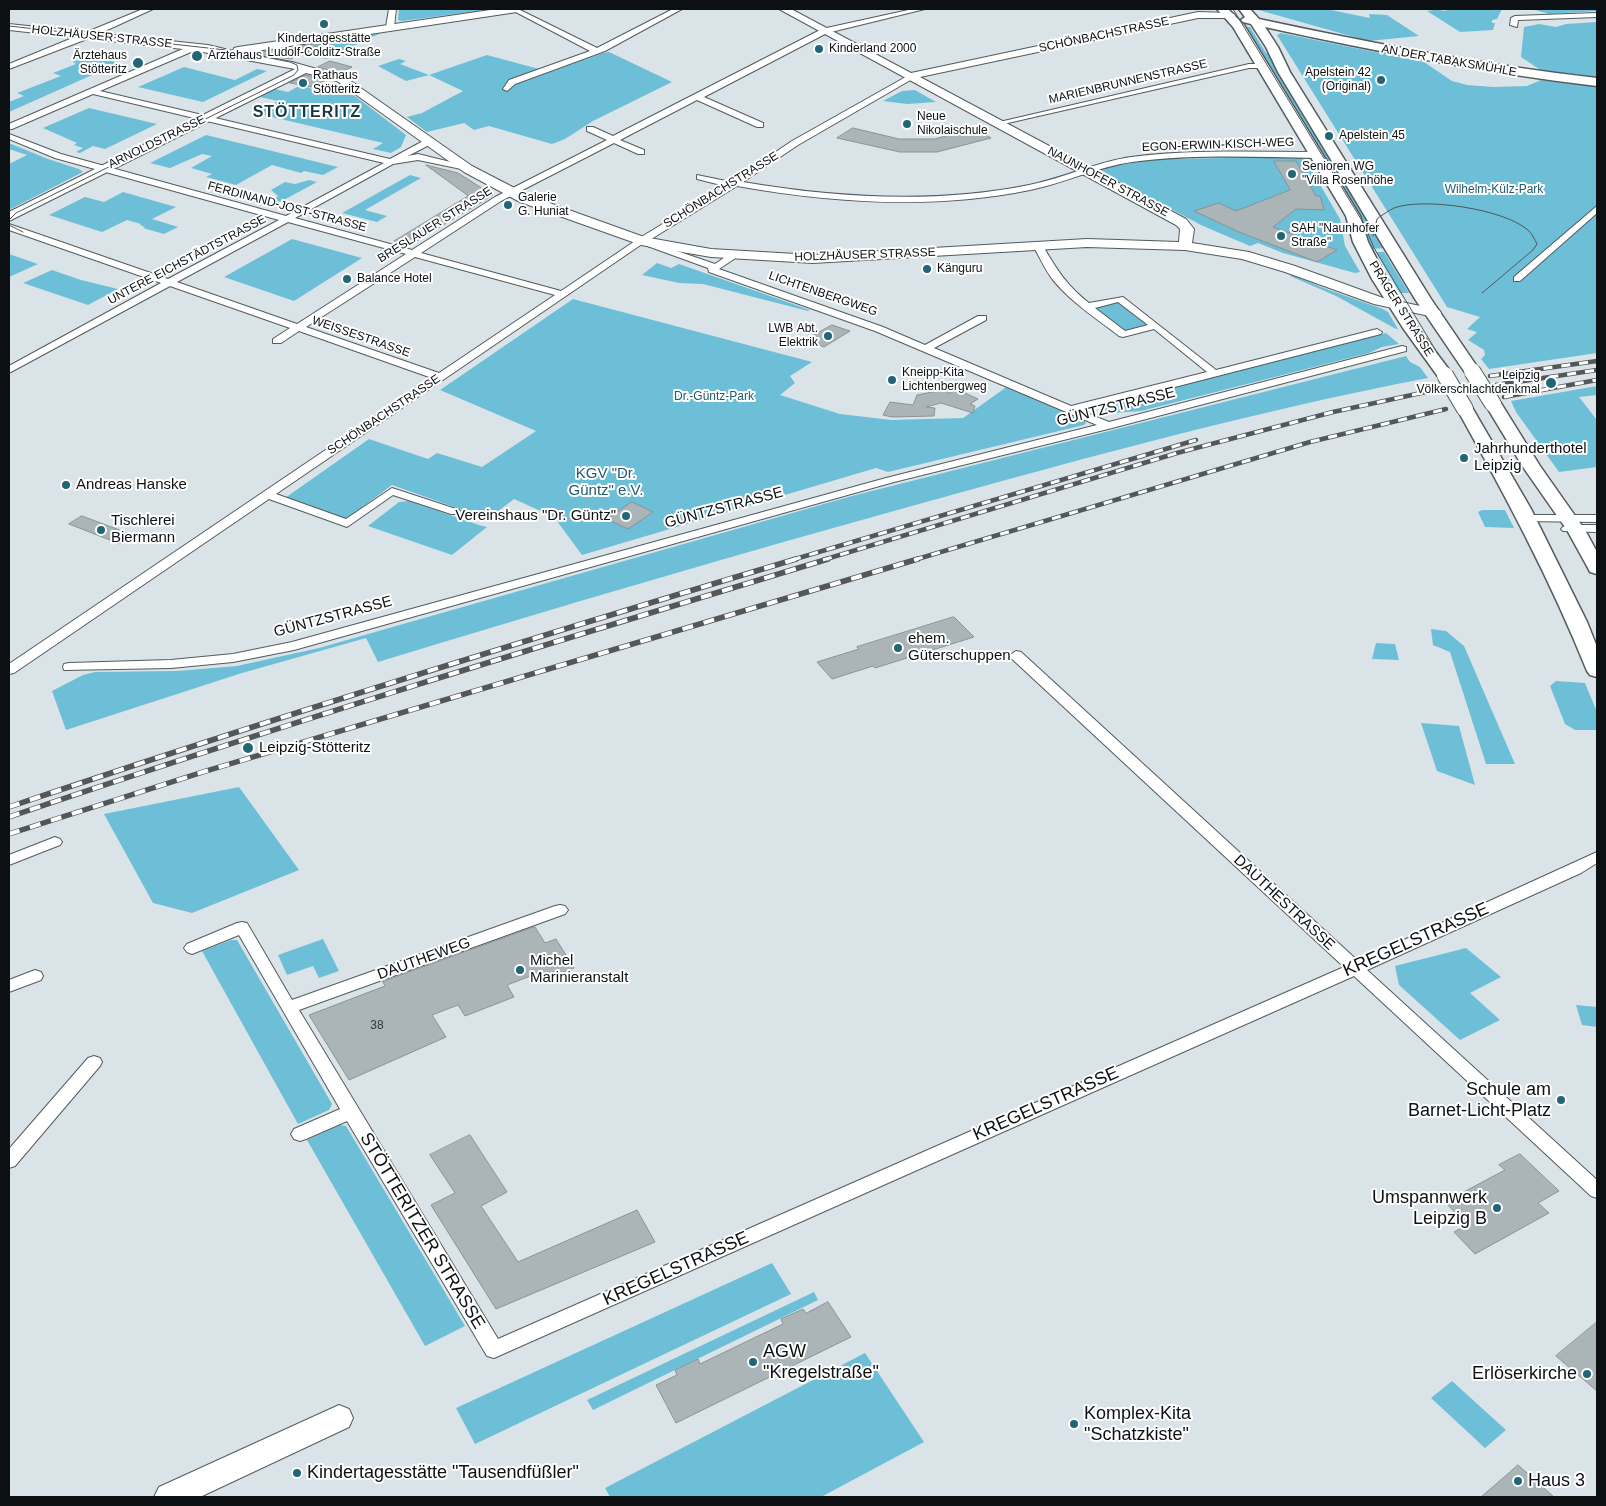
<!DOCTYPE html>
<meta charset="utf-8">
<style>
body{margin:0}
#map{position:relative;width:1606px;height:1506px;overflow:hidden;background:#dae4e8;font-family:Arial,sans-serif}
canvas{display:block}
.frame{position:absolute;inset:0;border:10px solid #0d1012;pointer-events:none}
</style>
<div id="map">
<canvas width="1606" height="1506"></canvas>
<div class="frame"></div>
</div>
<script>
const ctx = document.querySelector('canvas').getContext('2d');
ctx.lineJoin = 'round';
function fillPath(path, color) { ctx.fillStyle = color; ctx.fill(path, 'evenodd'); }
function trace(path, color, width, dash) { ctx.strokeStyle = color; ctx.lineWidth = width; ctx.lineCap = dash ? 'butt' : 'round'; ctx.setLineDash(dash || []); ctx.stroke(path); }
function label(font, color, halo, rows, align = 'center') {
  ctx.font = font + ' Arial,sans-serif'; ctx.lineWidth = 4; ctx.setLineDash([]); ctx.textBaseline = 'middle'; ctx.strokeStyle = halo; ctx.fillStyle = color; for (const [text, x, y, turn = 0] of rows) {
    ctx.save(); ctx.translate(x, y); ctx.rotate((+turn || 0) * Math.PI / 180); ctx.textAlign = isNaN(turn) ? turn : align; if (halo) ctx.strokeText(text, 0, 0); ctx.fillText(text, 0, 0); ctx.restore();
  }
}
fillPath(new Path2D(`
 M399 9H493L402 21 398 20Z
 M1255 9H1326L1370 18 1369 14 1387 15 1419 36 1368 41Z
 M1433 9 1445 11 1448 9H1502L1497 19 1492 20V23H1495L1493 30 1460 32 1427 11 1434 10Z
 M1532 9H1597V11L1549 14Z
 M1597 22V77L1542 71 1521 57 1524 27 1539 24 1556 27 1566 24Z
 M1243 26 1250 27 1266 53H1271L1388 248 1369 249Z
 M379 33H381L326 59 302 53 324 42V41Z
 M1281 33 1424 62 1452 81 1467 85 1493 87 1527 86 1541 80 1597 85V353L1489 369 1481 359 1485 355 1484 350 1468 340 1477 332 1467 329 1480 317 1447 307 1277 35Z
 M609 52 672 82 593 121 565 139 552 144 489 126 474 130 464 123 427 132 407 117 422 113 463 91 429 75 406 81 378 66 399 59 406 61 400 64 429 75 487 55 550 72 603 53Z
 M90 55 119 63 9 112V102L24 96 17 93 61 76 53 73 76 64 73 62Z
 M184 67 235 80 257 69 267 71 203 102 138 87Z
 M301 85 310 88 318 93 337 88 355 96 406 135 401 147 391 153 373 149 383 143 255 113 278 101 260 97 275 89 288 92Z
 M915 90 936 102 907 104 883 101 902 91Z
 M89 108 157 124 105 149 93 146 80 153 76 152 83 148 74 145 77 143 43 128Z
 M206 135 338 167 323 175 304 171 301 173 272 165 236 185 206 177 212 174 191 168 212 156 202 154 170 168 150 163Z
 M9 143 48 159 79 169 83 172 9 210V164L27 155 9 149Z
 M1299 157 1305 159 1340 219 1345 246 1360 272 1355 273 1283 253 1258 243 1250 246 1203 226 1101 172 1102 169 1150 159Z
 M410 175 421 178 365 210 387 216 377 222 342 213Z
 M309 180 317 182 280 202 274 200 278 196 271 190 285 182 295 184Z
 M123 192 176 207 152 219 178 227 164 234 143 228 145 227 140 225 141 224 127 220 102 232 49 215 85 197 104 202Z
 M292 239 362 258 294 301 224 277Z
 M1376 252H1384L1409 293H1400Z
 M9 254 38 264 9 277Z
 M657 263 671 268 679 264 810 310 808 311 703 284 679 283 642 275Z
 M52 270 81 280 118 289 88 305 23 283Z
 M1292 275 1329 290 1383 309 1388 312 1398 329H1396L1336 296 1290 276Z
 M573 299 812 362 790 376 795 383 780 395 840 414 891 420 963 418 1008 386 1084 420 1086 423 1084 425 888 472 876 468 582 555 554 517 514 499 488 519 392 485 345 520 285 498 369 439 428 459 437 453 482 467 536 431 440 390Z
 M1119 301 1151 326 1125 332 1093 308Z
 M1386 333 1399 344 1382 347 1369 353 1141 411 1113 413 1104 411 1102 406V404Z
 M1406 356 1410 362 1420 367 1428 378C1256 411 1088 457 919 504 738 554 558 607 378 662L366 638 242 673 66 730 52 691 83 675 95 672 177 671 237 666 319 648 852 496Z
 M1597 386V395L1579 397 1597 420V467L1559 472 1516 412 1511 401Z
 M409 501 479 525 487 527 452 555 368 526 399 502Z
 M1482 510H1505L1514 528 1485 527 1478 512Z
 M1431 629 1446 631 1464 646 1515 764H1486L1450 652 1433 645Z
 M1376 643 1395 644 1399 660 1372 659Z
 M1556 681 1585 683 1597 712V730H1575L1565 724 1550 686Z
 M1421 723 1459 726 1475 785 1437 771Z
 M239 787 299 870 192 913 153 903 104 814Z
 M323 939 339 971 319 978 313 966 287 975 278 955Z
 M231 940H237L332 1104 329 1110 298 1124 202 951Z
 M1466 948 1501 977 1470 993 1500 1020 1460 1040 1399 985 1395 966Z
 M1576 1005 1597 1007V1027L1582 1025Z
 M340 1125 346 1126 465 1326 425 1346 307 1140Z
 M772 1263 791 1294 475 1444 456 1408Z
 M814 1292 818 1300 593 1410 587 1400Z
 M865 1353 924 1442 821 1497H610L605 1488Z
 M1452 1381 1506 1430 1485 1448 1431 1398Z`), '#6cbfd7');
const building = new Path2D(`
 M322 43 291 59 258 54V53Z
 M330 61 352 67 339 73 318 67Z
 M306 75 326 80 311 87 290 83Z
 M853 128 899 139H935L974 128 991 138 937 152H900L837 138Z
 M1274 161H1296L1316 196H1320L1324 210 1296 209 1273 227 1337 250 1317 262 1239 232 1194 211 1219 203 1236 211 1290 190Z
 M426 165 458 173 493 195 410 245 394 241 468 196Z
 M832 325 850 331 824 347 806 340Z
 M956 389 978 399 970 404 975 406 973 413 941 403 926 407 935 408 934 416 892 417 883 415 890 402 913 405 917 395 943 390 949 393Z
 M632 502 653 512 628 529 607 519Z
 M82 516 133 535 120 544 69 524Z
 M954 617 974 637 875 668 873 666 832 679 817 662 859 649 857 647Z
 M535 927 545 943 556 939 574 968 545 979 541 972 507 985 514 997 465 1016 458 1005 432 1015 446 1037 349 1080 309 1015 385 986 383 982Z
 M470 1135 507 1192 481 1206 518 1262 637 1210 655 1242 496 1309 431 1205 455 1193 430 1155Z
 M1520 1154 1559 1191 1538 1203 1549 1213 1475 1254 1454 1232 1467 1225 1445 1202 1505 1170 1499 1165Z
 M828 1302 851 1337 676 1423 656 1385 677 1375 675 1370 698 1359 700 1364 783 1324 781 1319 803 1309 806 1313Z
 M1597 1322V1391L1556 1356Z
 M1518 1465 1554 1497H1481L1510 1472Z`);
fillPath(building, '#abb5b8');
trace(building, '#899396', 1);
const street = new Path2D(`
 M143 9H153L92 37 9 69V64Z
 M389 9H396L394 27 390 29 386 27Z
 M510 9H518L597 48 673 9H682L605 51 515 84 507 91 503 89 509 80 590 51Z
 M913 9H925L827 33 704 97 763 123V127H757L697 100 620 140 644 150V154H638L614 143 501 201 421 253 561 291 638 239 725 186 697 179V175L731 182 792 141 911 74 915 76 914 78 798 145 743 182C837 198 935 204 1029 185 1064 178 1096 162 1131 157 1193 149 1255 152 1317 152L1321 155 1317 158C1255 157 1193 154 1132 162 1097 167 1064 183 1030 190 933 210 833 203 737 186L648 241 715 264 731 253H737V257L719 269 883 327 925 345 978 316H986V320L934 348 1071 406 1207 372 1154 329 1123 337 1119 336C1096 318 1072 303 1053 280 1045 270 1040 257 1033 246L1038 243 1043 246C1056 269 1068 287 1089 303L1123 297 1216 370 1377 329 1382 332 1381 334 1081 411 1109 422 1402 346 1406 347V351L1112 428 894 482 294 650 233 662 171 668 64 670 63 667 64 664 69 663 171 660 233 654 292 642 886 478 1097 425 875 331 709 272 708 268 642 244 276 494 346 519 392 488 459 510 461 512 459 514H451L393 495 347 527 269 499 14 673 9 674V664L432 378 299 331 281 343H273V339L290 328 170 286 9 373V366L161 283 9 230V224L168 279 279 220 55 158 9 139V134L61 154 286 216 384 163 93 94 12 129H9V124L192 45H198V49L100 91 390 159 425 140H431V144L408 156 418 154 471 167V171L418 160 393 164 295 218 412 250 495 197 607 140 587 131V127H593L613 136 822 29ZM288 222 406 254 297 324 177 282ZM415 257 555 295 439 373 306 327ZM1118 302 1148 325 1125 331 1095 308Z
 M1597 13V17L1518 20 1517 27 1510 25 1511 18 1515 16Z
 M1249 64H1263L1267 66 1263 68H1249L999 125 995 123Z
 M1597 206V213L1520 281H1514V277Z
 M1527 515H1597V522L1523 521 1521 519 1523 517Z
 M1567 525H1597V532L1563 531 1561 529 1563 527Z
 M1016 651 1021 652 1358 961 1597 852V863L1581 873 1367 970 1597 1180V1198L1591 1196 1354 976 494 1358 487 1356 347 1121 306 1139 300 1141 294 1139 291 1134 294 1129 340 1109 239 935 192 954 187 952 184 948 187 944 237 923 242 922 247 923 292 1000 555 906 560 905 565 906 568 910 565 914 299 1010 498 1339 1344 967 1011 658 1010 655Z
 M55 837 60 839 62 842 60 845 9 865V855Z
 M35 970 41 972 43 976 41 980 9 992V980Z
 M94 1056 100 1058 102 1062 100 1066 15 1166 9 1168V1149L88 1058Z`);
const secondary = new Path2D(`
 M497 9H522L517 12 243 53 292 62 345 77 472 166 530 196 644 237 711 249 813 255 1087 239 1179 242 1180 229 1176 225 779 9H791L911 73 1198 12 1230 13 1234 14 1235 16 1234 18H1198L920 77 1186 219 1194 229 1192 243 1249 252 1295 266 1383 298 1439 310 1441 313 1439 316 1434 317 1374 304 1285 272 1242 259 1185 250 1087 247 813 263 711 257 641 245 520 202 464 172 337 81 306 73 9 221V212L295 69 192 50 9 30V24L208 45 233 51 234 48 238 47Z
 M339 1405 349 1409 353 1418 349 1427 200 1497H154L159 1487Z`);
const primary = new Path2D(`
 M1217 9H1228L1244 25 1360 216 1368 242 1387 279 1417 327 1453 375 1451 378H1439L1403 328 1372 279 1353 242 1346 216 1233 27Z
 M1239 9H1250L1259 19C1371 43 1483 65 1597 78V86C1485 73 1375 51 1265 27L1278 47 1290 72 1431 299 1480 371 1478 374H1466L1415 299 1278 72 1266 47 1251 24 1243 22 1241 20 1245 17Z
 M1493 399 1499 400 1540 466 1585 530 1597 552V574L1590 572 1588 568 1567 530 1523 467 1485 404 1487 400Z
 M1465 404 1471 405 1473 409 1531 509 1587 622 1597 647V677L1590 675 1587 671C1550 579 1505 495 1457 409L1459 405Z`);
trace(street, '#525b5d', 2);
trace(secondary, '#525b5d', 2);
trace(primary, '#525b5d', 3);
fillPath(street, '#fff');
fillPath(secondary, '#fff');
fillPath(primary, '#fff');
trace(new Path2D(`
 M1233 9 1364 224 1374 248 1438 354
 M9 26 235 51 290 62 297 65 298 70 294 75 16 213 9 220
 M9 225 23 232
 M1373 236 1377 219C1382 215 1388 211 1394 208 1423 197 1506 209 1529 231 1532 234 1535 240 1537 244L1533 250 1482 293`), '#52575a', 1);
const railFar1 = new Path2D(`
 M1490 376 1597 361
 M1496 385 1597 370
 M1504 397 1597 380
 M792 560 1196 440
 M823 560 1177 453 1333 412 1435 390
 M914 560 1310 442 1446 409`);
const rail = new Path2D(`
 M9 807C270 719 532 638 796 559
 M9 817C280 725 554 642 828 559
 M9 834 206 771 918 559`);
trace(railFar1, '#52575a', 4.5);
trace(rail, '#52575a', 5.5);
trace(railFar1, '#fff', 3, [9]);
trace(rail, '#fff', 4, [11]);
const primaryBridge = new Path2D(`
 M1472 371 1493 404
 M1445 375 1465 409`);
trace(primaryBridge, '#525b5d', 18, []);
trace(primaryBridge, '#fff', 16);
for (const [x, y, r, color] of [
 [324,24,5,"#216577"],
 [819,49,5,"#216577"],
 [197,56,6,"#216577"],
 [138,63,6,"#216577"],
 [1381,80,5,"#216577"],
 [303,83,5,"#216577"],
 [907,124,5,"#216577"],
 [1329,136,5,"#216577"],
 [1292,174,5,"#216577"],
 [508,205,5,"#216577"],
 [1281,236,5,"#216577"],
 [927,269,5,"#216577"],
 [347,279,5,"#216577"],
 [828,336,5,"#216577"],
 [892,380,5,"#216577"],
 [1551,383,6,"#216577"],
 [1464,458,5,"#216577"],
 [66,485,5,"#216577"],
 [626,516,5,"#216577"],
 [101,530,5,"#216577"],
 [898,648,5,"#216577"],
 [248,748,6,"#216577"],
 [520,970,5,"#216577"],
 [1561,1100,5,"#216577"],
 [1497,1208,5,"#216577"],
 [753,1362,5,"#216577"],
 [1587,1374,5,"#216577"],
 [1074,1424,5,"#216577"],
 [297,1473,5,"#216577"],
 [1518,1481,5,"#216577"]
]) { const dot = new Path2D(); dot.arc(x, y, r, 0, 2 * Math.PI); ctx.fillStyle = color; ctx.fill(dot); trace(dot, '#fff', 2); }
label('12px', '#0d1012', '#fff', [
 ["SCHÖNBACHSTRASSE",1104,35,-12],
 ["HOLZHÄUSER STRASSE",102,37,6],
 ["AN DER TABAKSMÜHLE",1449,61,10],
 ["MARIENBRUNNENSTRASSE",1128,82,-13],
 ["ARNOLDSTRASSE",157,142,-26],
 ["EGON-ERWIN-KISCH-WEG",1218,145,-2],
 ["NAUNHOFER STRASSE",1108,182,28],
 ["SCHÖNBACHSTRASSE",721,190,-32],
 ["FERDINAND-JOST-STRASSE",287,207,15],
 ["BRESLAUER STRASSE",435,225,-32],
 ["HOLZHÄUSER STRASSE",865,255,-2],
 ["UNTERE EICHSTÄDTSTRASSE",187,260,-28],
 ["LICHTENBERGWEG",823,294,19],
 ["PRAGER STRASSE",1401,309,58],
 ["WEISSESTRASSE",361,337,19],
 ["SCHÖNBACHSTRASSE",384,415,-34]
]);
label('12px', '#0d1012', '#fff', [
 ["Kindertagesstätte",324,39,"center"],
 ["Ludolf-Colditz-Straße",324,53,"center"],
 ["Kinderland 2000",829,49],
 ["Ärztehaus",127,56,"right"],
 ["Stötteritz",127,70,"right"],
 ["Ärztehaus",208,56],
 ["Apelstein 42",1371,73,"right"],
 ["(Original)",1371,87,"right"],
 ["Rathaus",313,76],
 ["Stötteritz",313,90],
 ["Neue",917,117],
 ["Nikolaischule",917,131],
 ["Apelstein 45",1339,136],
 ["Senioren WG",1302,167],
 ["\"Villa Rosenhöhe",1302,181],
 ["Galerie",518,198],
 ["G. Huniat",518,212],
 ["SAH \"Naunhofer",1291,229],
 ["Straße\"",1291,243],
 ["Känguru",937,269],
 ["Balance Hotel",357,279],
 ["LWB Abt.",818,329,"right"],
 ["Elektrik",818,343,"right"],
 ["Kneipp-Kita",902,373],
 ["Lichtenbergweg",902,387],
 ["Leipzig",1540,376,"right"],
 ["Völkerschlachtdenkmal",1540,390,"right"]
], 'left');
label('12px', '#225b6a', '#fff', [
 ["Wilhelm-Külz-Park",1494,190],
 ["Dr.-Güntz-Park",714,397]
]);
label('12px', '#34393c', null, [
 ["38",377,1026]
]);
label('15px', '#0d1012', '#fff', [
 ["GÜNTZSTRASSE",1116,407,-14],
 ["GÜNTZSTRASSE",724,508,-15],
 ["GÜNTZSTRASSE",333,617,-15],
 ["DAUTHESTRASSE",1284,903,43],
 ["DAUTHEWEG",424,959,-20]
]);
label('15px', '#0d1012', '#fff', [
 ["Jahrhunderthotel",1474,449],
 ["Leipzig",1474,466],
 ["Andreas Hanske",76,485],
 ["Vereinshaus \"Dr. Güntz\"",616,516,"right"],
 ["Tischlerei",111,521],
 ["Biermann",111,538],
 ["ehem.",908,639],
 ["Güterschuppen",908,656],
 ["Leipzig-Stötteritz",259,748],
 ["Michel",530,961],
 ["Marinieranstalt",530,978]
], 'left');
label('15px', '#225b6a', '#fff', [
 ["KGV \"Dr.",606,474],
 ["Güntz\" e.V.",606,491]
]);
ctx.letterSpacing = '1px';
label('bold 16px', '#193841', '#fff', [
 ["STÖTTERITZ",307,113]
]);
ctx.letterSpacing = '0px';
label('18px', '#0d1012', '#fff', [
 ["KREGELSTRASSE",1416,940,-24],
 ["KREGELSTRASSE",1046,1104,-24],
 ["STÖTTERITZER STRASSE",422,1231,59],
 ["KREGELSTRASSE",676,1269,-24]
]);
label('18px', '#0d1012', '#fff', [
 ["Schule am",1551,1090,"right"],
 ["Barnet-Licht-Platz",1551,1111,"right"],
 ["Umspannwerk",1487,1198,"right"],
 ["Leipzig B",1487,1219,"right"],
 ["AGW",763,1352],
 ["\"Kregelstraße\"",763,1373],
 ["Erlöserkirche",1577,1374,"right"],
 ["Komplex-Kita",1084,1414],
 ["\"Schatzkiste\"",1084,1435],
 ["Kindertagesstätte \"Tausendfüßler\"",307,1473],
 ["Haus 3",1528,1481]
], 'left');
</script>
